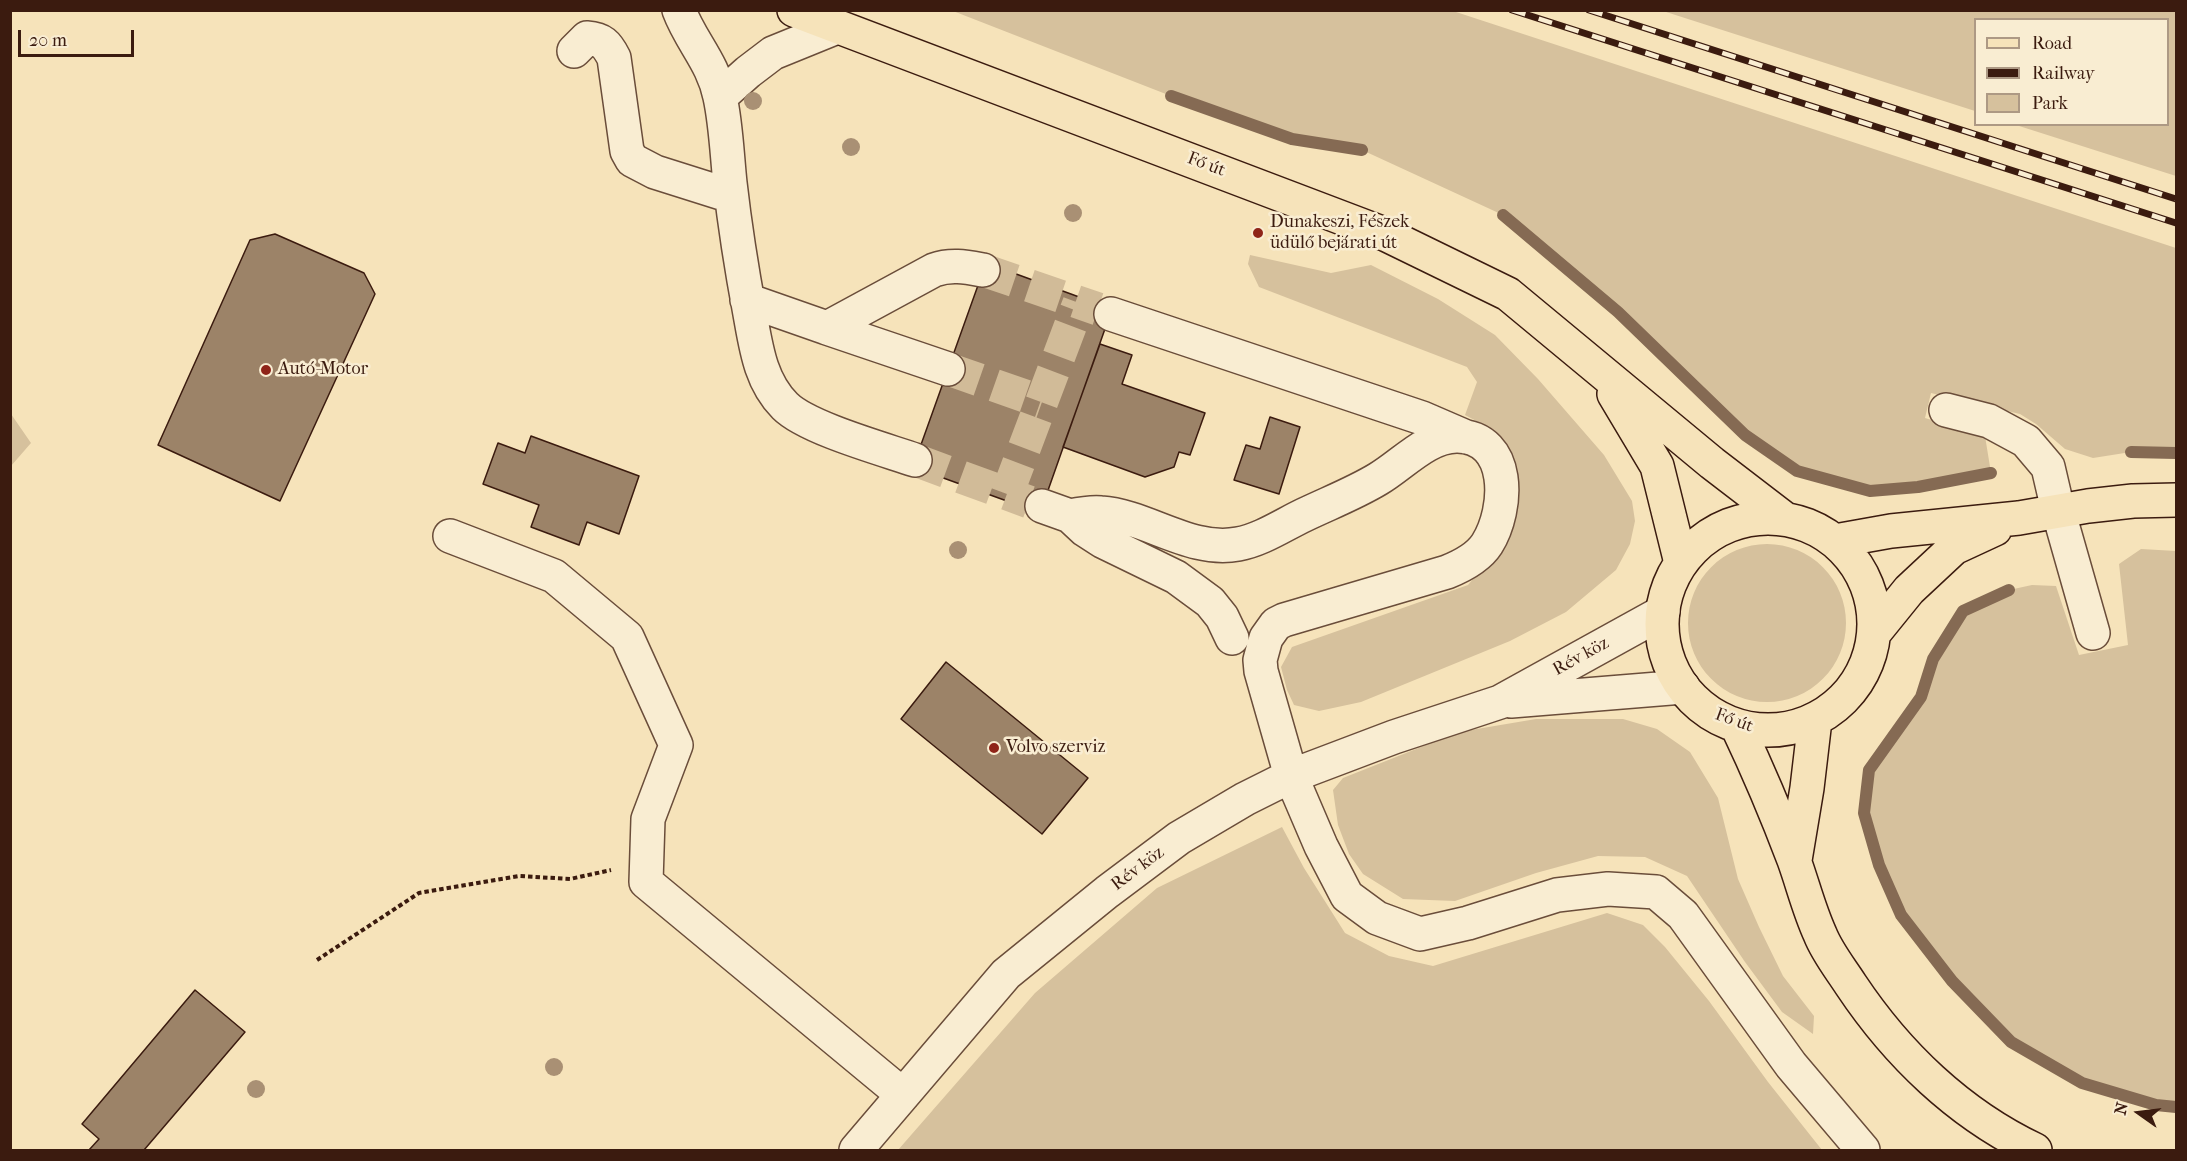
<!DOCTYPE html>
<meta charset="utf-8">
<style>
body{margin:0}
#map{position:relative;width:2187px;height:1161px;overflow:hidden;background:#f6e3ba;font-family:"IM FELL French Canon",serif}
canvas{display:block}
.frame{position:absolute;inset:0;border:12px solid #3b1b0f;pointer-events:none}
.legend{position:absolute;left:1974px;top:18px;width:195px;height:108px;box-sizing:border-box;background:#f9edd2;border:2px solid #ad9984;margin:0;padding:8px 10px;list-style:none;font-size:18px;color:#3b1b0f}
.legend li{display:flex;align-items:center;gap:12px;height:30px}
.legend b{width:30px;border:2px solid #ad9984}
.north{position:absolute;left:2109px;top:1083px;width:60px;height:60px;-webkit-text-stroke:4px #f9edd2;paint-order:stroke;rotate:284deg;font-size:16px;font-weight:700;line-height:24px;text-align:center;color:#3b1b0f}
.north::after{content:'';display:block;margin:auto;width:21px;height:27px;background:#3b1b0f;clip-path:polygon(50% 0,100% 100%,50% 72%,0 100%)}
.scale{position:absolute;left:18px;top:30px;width:116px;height:27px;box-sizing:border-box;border:3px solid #3b1b0f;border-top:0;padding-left:8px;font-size:18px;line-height:21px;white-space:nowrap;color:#3b1b0f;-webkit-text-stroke:4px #f9edd2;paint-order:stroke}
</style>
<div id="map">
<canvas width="2187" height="1161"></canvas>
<div class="frame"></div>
<ul class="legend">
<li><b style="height:8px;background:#f6e3ba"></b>Road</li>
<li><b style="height:8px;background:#3b1b0f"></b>Railway</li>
<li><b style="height:16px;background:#d6c19d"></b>Park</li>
</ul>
<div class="north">N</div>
<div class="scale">20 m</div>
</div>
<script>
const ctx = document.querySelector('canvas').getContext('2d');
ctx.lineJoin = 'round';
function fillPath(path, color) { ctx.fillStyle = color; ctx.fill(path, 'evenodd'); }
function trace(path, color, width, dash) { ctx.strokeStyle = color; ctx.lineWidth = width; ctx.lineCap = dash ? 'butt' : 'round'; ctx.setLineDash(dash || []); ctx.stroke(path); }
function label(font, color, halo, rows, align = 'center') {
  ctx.font = font + ' "IM FELL French Canon",serif'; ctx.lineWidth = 5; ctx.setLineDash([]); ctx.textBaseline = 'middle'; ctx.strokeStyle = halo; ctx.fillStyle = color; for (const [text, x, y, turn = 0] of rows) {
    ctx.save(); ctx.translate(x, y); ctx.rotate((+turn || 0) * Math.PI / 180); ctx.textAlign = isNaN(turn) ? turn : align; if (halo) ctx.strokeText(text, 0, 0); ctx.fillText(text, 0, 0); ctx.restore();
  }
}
fillPath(new Path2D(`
 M953 11H1453L2176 248V453L2131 452 2093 458 2065 449 2036 424 2020 414 1931 393 1925 418 1985 436 1991 473 1918 487 1870 491 1797 471 1745 435 1618 312 1503 215 1362 150 1292 139 1171 96Z
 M1663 11H2176V176L2016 125 2168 124V20H1976L1975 111Z
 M1250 255 1331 273 1371 265 1438 299 1495 335 1538 379 1604 455 1632 501 1635 521 1630 544 1616 570 1566 612 1510 641 1361 702 1319 711 1294 705 1287 690 1281 667 1292 647 1468 585 1504 542 1509 458 1497 432 1465 415 1477 382 1467 367 1259 287 1248 264Z
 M11 414 31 443 11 466Z
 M1688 623a79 79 0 1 1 158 0a79 79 0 1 1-158 0Z
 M2141 549 2176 551V1107L2156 1105 2082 1083 2011 1042 1952 981 1901 915 1879 865 1864 813 1869 770 1921 697 1933 659 1963 611 2009 590 2032 585 2056 586 2079 655 2128 645 2119 564Z
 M1536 719H1623L1657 729 1690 752 1718 798 1738 879 1759 927 1783 976 1814 1016 1813 1034 1782 1012 1745 962 1687 876 1645 857 1598 856 1536 873 1455 901 1403 899 1363 874 1349 854 1338 825 1333 790 1343 778 1459 732Z
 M1282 827 1304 868 1345 933 1389 956 1433 966 1607 913 1643 925 1665 947 1709 1001 1768 1082 1822 1150H898L1035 993 1157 888Z`), '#d6c19d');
trace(new Path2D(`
 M1171 96 1292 139 1362 150
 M1503 215 1618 312 1745 435 1797 471 1870 491 1918 487 1991 473
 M2131 452 2176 453
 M2009 590 1963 611 1933 659 1921 697 1869 770 1864 813 1879 865 1901 915 1952 981 2011 1042 2082 1083 2156 1105 2176 1107`), '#856a53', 12);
const building = new Path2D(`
 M275 234 364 273 375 294 280 501 158 445 250 240Z
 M986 263 1112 309 1040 513 913 467Z
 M1100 344 1132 355 1122 384 1205 413 1190 455 1179 452 1174 467 1145 477 1063 447Z
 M1270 417 1300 427 1279 494 1234 480 1246 445 1260 449Z
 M531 436 639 476 619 534 587 522 579 545 531 527 539 505 483 484 498 443 525 453Z
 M946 662 1088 778 1042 834 901 719Z
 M195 990 245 1032 144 1150H89L99 1139 82 1124Z`);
fillPath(building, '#9c8368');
trace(building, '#3b1b0f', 1.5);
trace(new Path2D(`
 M983 270 1098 309
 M948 369 1042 402
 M915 460 1029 502
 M1007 494 1079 303`), '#d1bb98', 33, [33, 16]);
const minor = new Path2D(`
 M679 10C691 42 713 62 720 97 726 124 727 155 730 183 735 227 742 271 750 314 756 347 760 381 785 406 807 428 883 449 915 460
 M574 51 587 38C602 39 607 44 614 58L627 151 632 160 655 172 731 196
 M720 97 748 72 773 53 837 27
 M747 300 827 328 934 270C951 264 966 267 983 270
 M1111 314 1422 418 1466 437
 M827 328 948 369
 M1946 410 1989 421 2026 441 2048 467 2058 510 2093 633
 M1042 506 1070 516 1085 530 1102 541 1176 577 1210 602 1222 617 1232 638
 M1070 516C1080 514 1090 512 1101 513 1147 516 1190 553 1238 544 1261 540 1283 525 1304 515 1329 503 1355 493 1378 479 1402 465 1427 436 1457 436 1512 437 1509 509 1487 544 1478 558 1462 566 1447 572L1284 620 1276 624 1266 638 1260 660 1261 671 1291 776 1321 846 1347 896 1377 918 1420 934 1468 923 1557 895 1608 889 1656 892 1683 915 1791 1065 1863 1150
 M450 536 554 576 627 637 676 745 648 819 646 882 903 1095
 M1511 701 1683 687
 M856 1150 1006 974 1107 892 1179 838 1245 799 1291 776 1394 737 1500 702 1663 612`);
const major = new Path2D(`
 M794 10 1387 235 1508 294 1712 463 1785 519
 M1614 394 1657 466 1681 563
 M1662 624a106 106 0 1 1 212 0a106 106 0 1 1-212 0Z
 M1835 541 1891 531 2019 518 2088 506 2133 501 2176 500
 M1875 632 1909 590 1954 548 1995 529
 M1737 726C1758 770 1777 815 1794 860 1803 885 1809 910 1820 934 1827 952 1840 968 1851 985 1897 1054 1959 1114 2035 1150
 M1795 860 1807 788 1815 720`);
trace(minor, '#6a4d3a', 36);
trace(major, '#3b1b0f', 36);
trace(new Path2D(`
 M317 960 419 893 519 876 570 879 611 870`), '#3b1b0f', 4, [4.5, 3]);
trace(minor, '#f9edd2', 33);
trace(major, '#f6e3ba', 33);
const rail = new Path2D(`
 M1512 10 2176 223
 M1589 10 2176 199`);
trace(rail, '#3b1b0f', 7);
trace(rail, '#f9edd2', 4.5, [14]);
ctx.fillStyle = '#a99074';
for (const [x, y] of [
 [753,101],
 [851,147],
 [1073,213],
 [958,550],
 [554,1067],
 [256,1089]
]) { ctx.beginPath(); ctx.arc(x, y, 9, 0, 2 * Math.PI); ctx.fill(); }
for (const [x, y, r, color] of [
 [1258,233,6,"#8f2418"],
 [266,370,6,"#8f2418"],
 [994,748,6,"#8f2418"]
]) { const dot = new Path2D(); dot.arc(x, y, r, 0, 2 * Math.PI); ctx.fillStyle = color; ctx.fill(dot); trace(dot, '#f9edd2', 2); }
label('18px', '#3b1b0f', '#f9edd2', [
 ["Fő út",1206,165,21],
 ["Rév köz",1581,657,-29],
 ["Fő út",1734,721,20],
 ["Rév köz",1138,869,-37]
]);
label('18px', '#3b1b0f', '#f9edd2', [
 ["Dunakeszi, Fészek",1270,223],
 ["üdülő bejárati út",1270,244],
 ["Autó-Motor",278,370],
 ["Volvo szerviz",1006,748]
], 'left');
</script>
